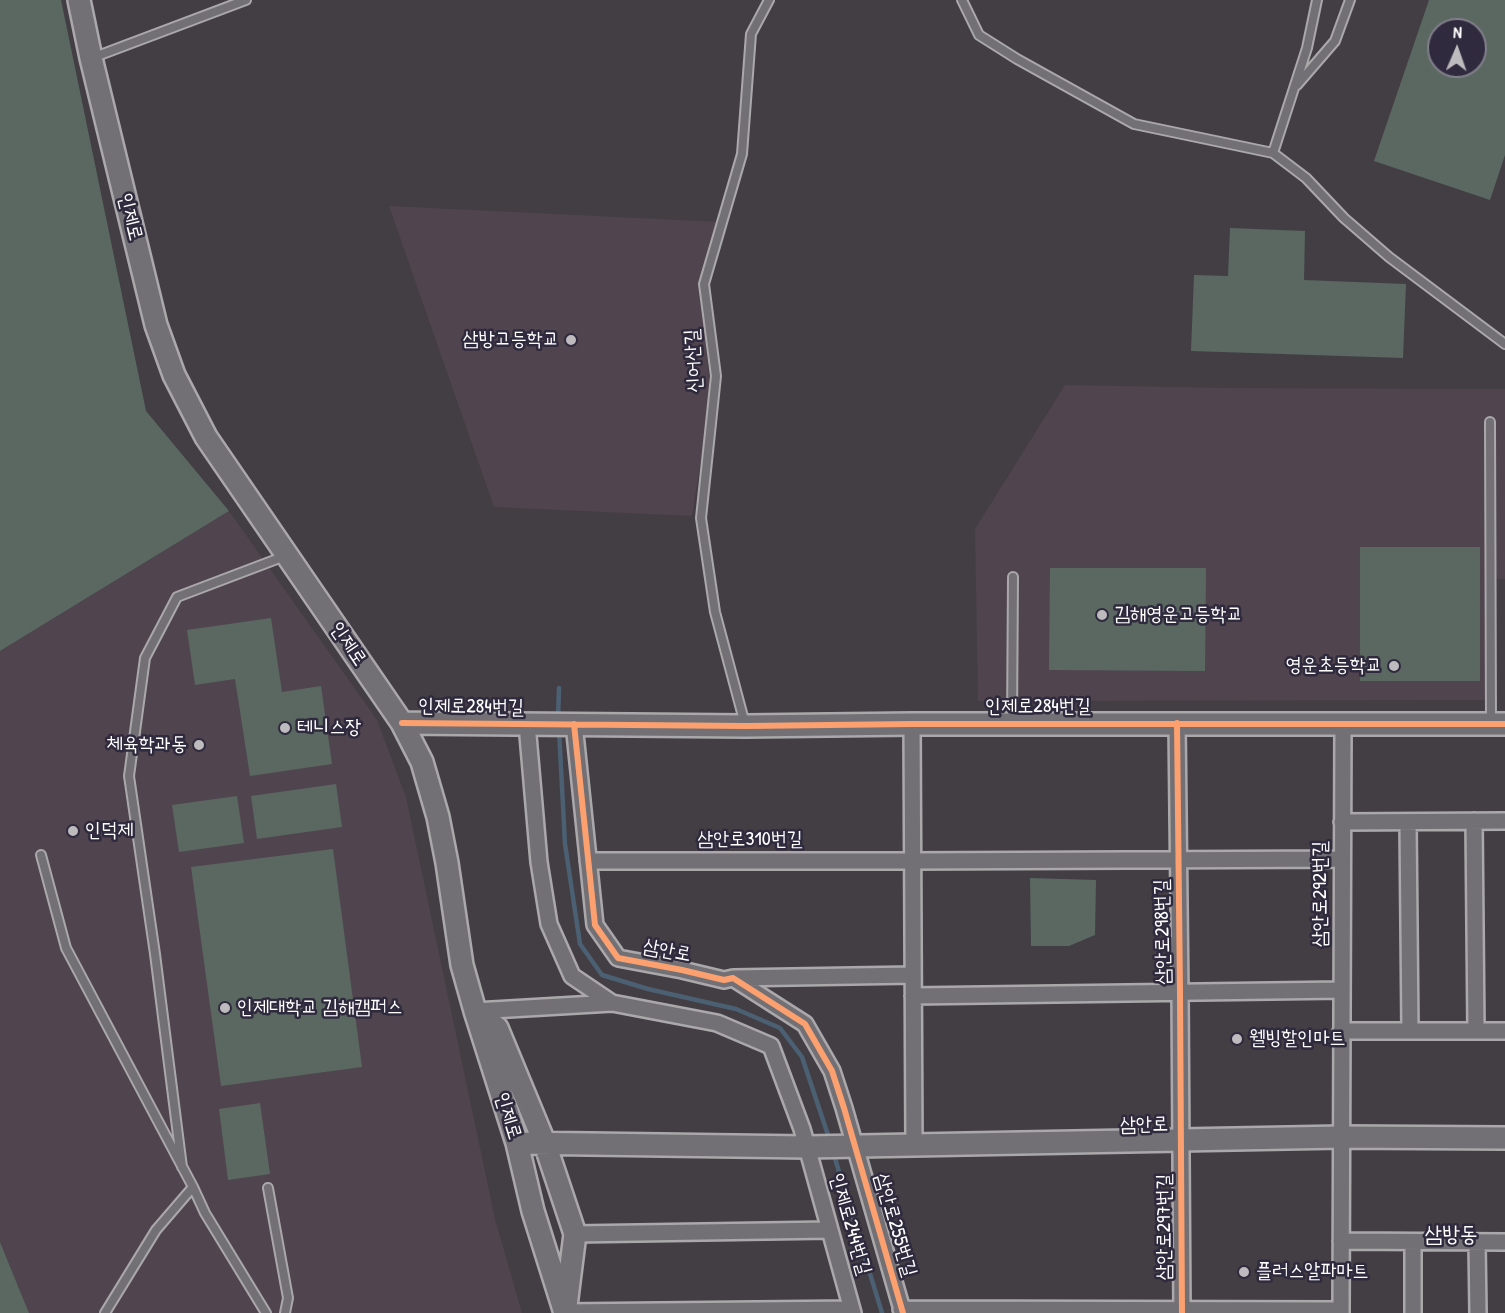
<!DOCTYPE html>
<meta charset="utf-8">
<style>
body{margin:0}
#map{position:relative;width:1505px;height:1313px;overflow:hidden;background:#433e44;font-family:"Patrick Hand",sans-serif}
canvas{display:block}
.north{position:absolute;left:1427px;top:18px;width:60px;height:60px;box-sizing:border-box;background:#2f2a3d;border:2px solid #827f8b;border-radius:50%;rotate:2deg;font-size:16px;font-weight:700;line-height:24px;text-align:center;color:#fff}
.north::after{content:'';display:block;margin:auto;width:21px;height:27px;background:#bdbbbe;clip-path:polygon(50% 0,100% 100%,50% 72%,0 100%)}
</style>
<div id="map">
<canvas width="1505" height="1313"></canvas>
<div class="north">N</div>
</div>
<script>
const ctx = document.querySelector('canvas').getContext('2d');
ctx.lineJoin = 'round';
function fillPath(path, color) { ctx.fillStyle = color; ctx.fill(path, 'evenodd'); }
function trace(path, color, width, dash) { ctx.strokeStyle = color; ctx.lineWidth = width; ctx.lineCap = dash ? 'butt' : 'round'; ctx.setLineDash(dash || []); ctx.stroke(path); }
function label(font, color, halo, rows, align = 'center') {
  ctx.font = font + ' "Patrick Hand","Poor Story",sans-serif'; ctx.lineWidth = 5; ctx.setLineDash([]); ctx.textBaseline = 'middle'; ctx.strokeStyle = halo; ctx.fillStyle = color; for (const [text, x, y, turn = 0] of rows) {
    ctx.save(); ctx.translate(x, y); ctx.rotate((+turn || 0) * Math.PI / 180); ctx.textAlign = isNaN(turn) ? turn : align; if (halo) ctx.strokeText(text, 0, 0); ctx.fillText(text, 0, 0); ctx.restore();
  }
}
fillPath(new Path2D(`
 M389 206 721 222 700 284 711 397 692 516 494 507Z
 M1065 385 1230 388 1505 389V579H1487V700L978 701 975 529Z
 M229 511 377 720 406 797 495 1219 522 1313H29L0 1242V651Z`), '#50444e');
fillPath(new Path2D(`
 M0 0H61L146 411 229 511 0 651Z
 M1429 0H1505V155L1490 200 1374 161ZM1439 30H1475V66H1439Z
 M1230 228 1305 231 1304 280 1406 284 1403 358 1191 351 1194 275 1228 276Z
 M1360 547H1480V681H1360Z
 M1050 568H1206L1205 671 1049 670Z
 M271 618 282 692 321 686 332 764 250 776 235 679 195 685 187 630Z
 M336 784 342 827 257 839 251 796Z
 M237 796 244 843 179 852 172 805Z
 M333 849 362 1067 221 1086 191 867Z
 M1030 878 1096 880 1095 935 1069 946H1031Z
 M260 1103 270 1174 228 1180 219 1109Z
 M0 1242 29 1313H0Z`), '#5a6861');
trace(new Path2D(`
 M558 719 559 688
 M559 730 565 844 580 944 602 975 648 989 736 1009 780 1028 802 1057 830 1141
 M833 1152 882 1313`), '#4b6072', 4.5);
const lane = new Path2D(`
 M962 0 979 35 1017 59 1134 124 1273 153 1306 178 1344 218 1389 257 1505 344
 M92 58 246 0
 M1297 85 1335 41 1350 0
 M1273 153 1307 48 1317 0
 M1490 422 1491 722
 M1012 723 1013 577
 M745 724 715 612 701 518 716 376 704 284 742 154 751 34 769 0
 M41 855 66 948 193 1187 205 1213 266 1313
 M182 1167 155 954 129 776 145 658 177 597 285 556
 M268 1188 288 1298 285 1313
 M105 1313 156 1230 193 1187`);
const street = new Path2D(`
 M1177 723 1180 993 1182 1313
 M527 724 539 862 549 924 572 976 612 1003 717 1023 771 1046 802 1129 853 1313
 M574 724 595 925 618 958 682 970 724 980 733 978 805 1024 832 1071 844 1108 903 1313
 M912 724 914 1146
 M1474 821 1476 1031
 M1342 822 1505 821
 M1408 822 1410 1031
 M588 861H912L1342 859
 M733 978 913 975
 M913 996 1342 990
 M475 1011 612 1003
 M1341 1031H1505
 M575 1234 830 1230
 M1341 1241 1505 1242
 M1477 1242 1478 1313
 M901 1309 1341 1310
 M565 1312 852 1309
 M1341 1313 1343 723
 M1413 1313V1242`);
const secondary = new Path2D(`
 M79 0 91 58 156 325 174 375 206 437 402 723 422 762 438 817 447 863 462 965 475 1011 517 1143 533 1211 565 1313
 M402 723 746 726 912 724H1505
 M475 1011 497 1028 545 1144 575 1234 566 1306
 M517 1143 807 1147 1341 1137 1505 1138`);
trace(lane, '#aaa8ab', 12);
trace(street, '#aaa8ab', 20);
trace(secondary, '#aaa8ab', 26);
trace(lane, '#727074', 8);
trace(street, '#727074', 15);
trace(secondary, '#727074', 21);
trace(new Path2D(`
 M402 723 746 726 912 724H1505
 M1177 723 1180 993 1182 1313
 M574 724 595 925 618 958 682 970 724 980 733 978 805 1024 832 1071 844 1108 903 1313`), '#fca06f', 6);
for (const [x, y, r, color] of [
 [571,340,6,"#bdbbbe"],
 [1102,615,6,"#bdbbbe"],
 [1394,666,6,"#bdbbbe"],
 [285,728,6,"#bdbbbe"],
 [199,745,6,"#bdbbbe"],
 [73,831,6,"#bdbbbe"],
 [225,1008,6,"#bdbbbe"],
 [1237,1039,6,"#bdbbbe"],
 [1244,1272,6,"#bdbbbe"]
]) { const dot = new Path2D(); dot.arc(x, y, r, 0, 2 * Math.PI); ctx.fillStyle = color; ctx.fill(dot); trace(dot, '#2f2a3d', 2); }
label('20px', '#fff', '#2f2a3d', [
 ["인제로",130,217,76],
 ["신어산길",694,361,-93],
 ["인제로",348,644,56],
 ["인제로284번길",471,707,1],
 ["인제로284번길",1038,707],
 ["삼안로310번길",750,840],
 ["삼안로292번길",1321,894,-90],
 ["삼안로298번길",1163,932,-91],
 ["삼안로",667,951,11],
 ["인제로",508,1116,73],
 ["삼안로",1144,1125,-1],
 ["인제로244번길",850,1224,74],
 ["삼안로255번길",895,1225,74],
 ["삼안로297번길",1165,1227,-90]
]);
label('20px', '#fff', '#2f2a3d', [
 ["삼방고등학교",559,340,"right"],
 ["김해영운고등학교",1114,615],
 ["영운초등학교",1382,666,"right"],
 ["테니스장",297,728],
 ["체육학과동",187,745,"right"],
 ["인덕제",85,831],
 ["인제대학교 김해캠퍼스",237,1008],
 ["웰빙할인마트",1249,1039],
 ["플러스알파마트",1256,1272]
], 'left');
label('22px', '#fff', '#2f2a3d', [
 ["삼방동",1451,1235]
]);
</script>
